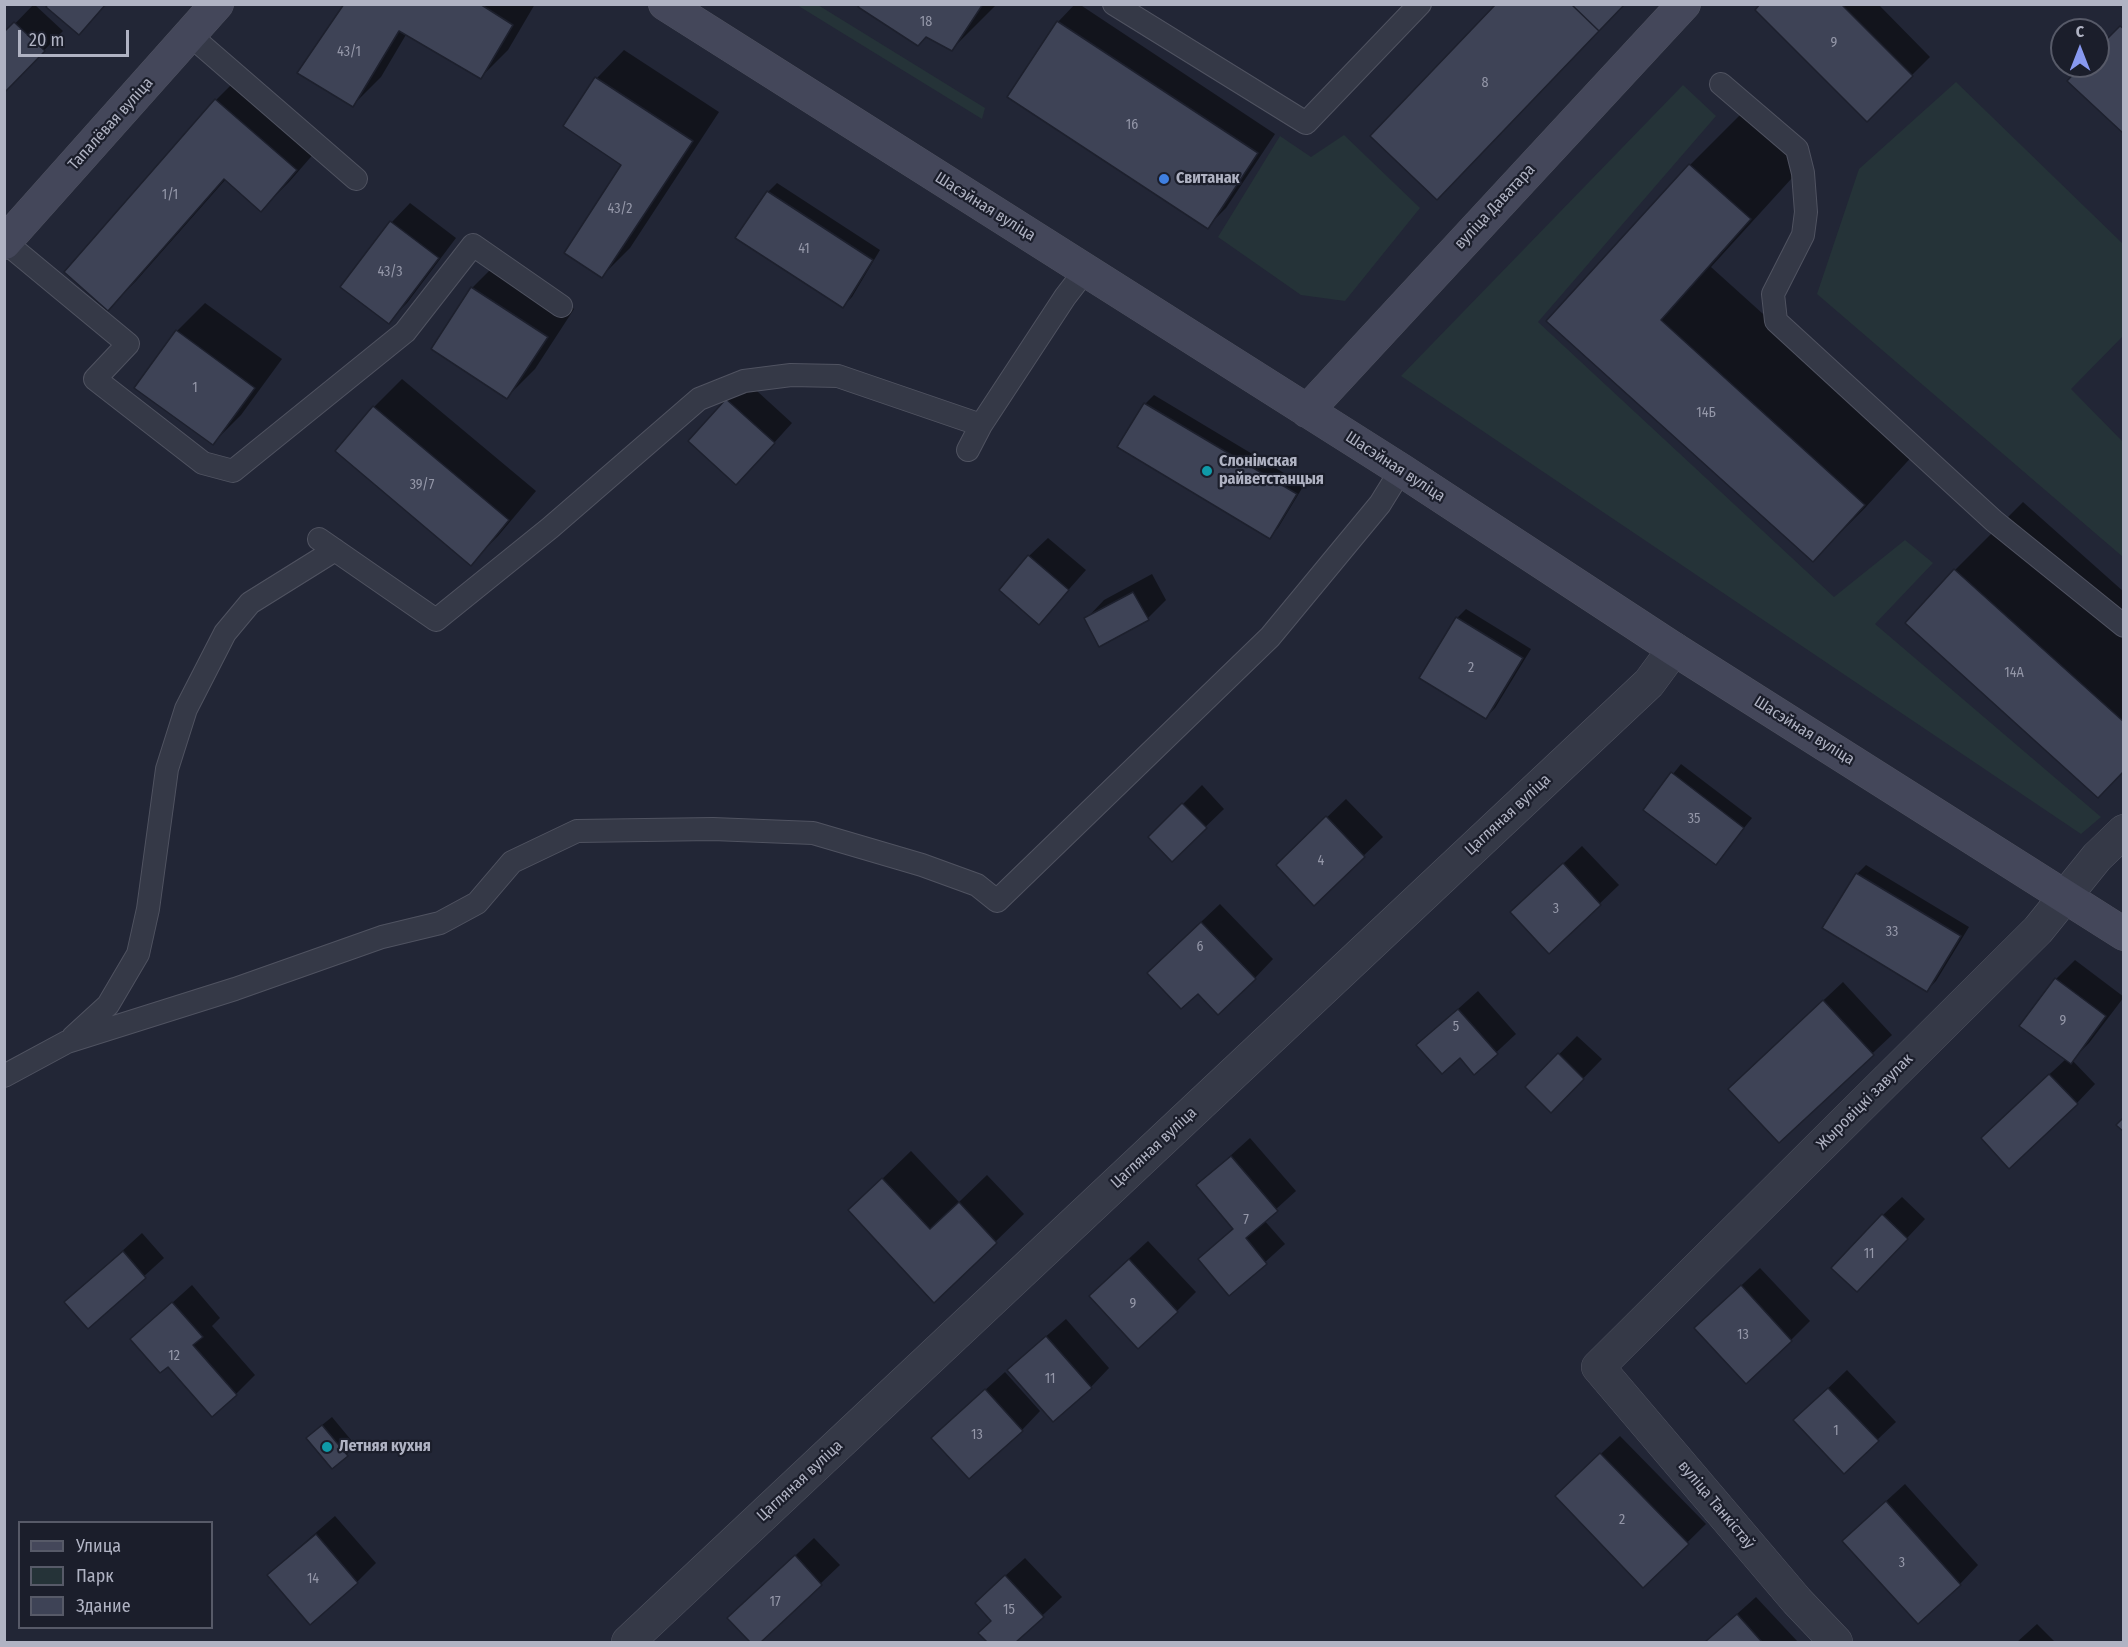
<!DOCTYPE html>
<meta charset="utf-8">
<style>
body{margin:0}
#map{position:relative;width:2128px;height:1647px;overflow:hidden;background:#222636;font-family:"Fira Sans Condensed",sans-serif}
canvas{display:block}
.frame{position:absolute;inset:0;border:6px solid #b0b3c3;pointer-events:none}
.legend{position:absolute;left:18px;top:1521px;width:195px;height:108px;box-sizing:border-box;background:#1b1e2b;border:2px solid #575a68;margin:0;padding:8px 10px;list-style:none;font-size:18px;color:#b0b3c3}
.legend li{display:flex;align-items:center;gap:12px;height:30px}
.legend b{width:30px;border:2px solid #575a68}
.north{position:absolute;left:2050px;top:18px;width:60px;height:60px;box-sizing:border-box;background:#1b1e2b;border:2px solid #575a68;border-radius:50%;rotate:0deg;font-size:16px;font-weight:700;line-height:24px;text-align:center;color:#b0b3c3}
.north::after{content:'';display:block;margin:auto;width:21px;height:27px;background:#8899f0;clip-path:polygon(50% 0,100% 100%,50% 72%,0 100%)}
.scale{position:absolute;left:18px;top:30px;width:111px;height:27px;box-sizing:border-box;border:3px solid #b0b3c3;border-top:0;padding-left:8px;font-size:18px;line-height:21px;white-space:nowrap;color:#b0b3c3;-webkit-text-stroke:4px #1b1e2b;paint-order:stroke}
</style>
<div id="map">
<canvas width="2128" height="1647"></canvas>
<div class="frame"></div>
<ul class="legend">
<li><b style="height:8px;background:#44475a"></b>Улица</li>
<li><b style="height:16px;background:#253338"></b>Парк</li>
<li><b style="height:16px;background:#3e4356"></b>Здание</li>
</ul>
<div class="north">С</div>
<div class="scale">20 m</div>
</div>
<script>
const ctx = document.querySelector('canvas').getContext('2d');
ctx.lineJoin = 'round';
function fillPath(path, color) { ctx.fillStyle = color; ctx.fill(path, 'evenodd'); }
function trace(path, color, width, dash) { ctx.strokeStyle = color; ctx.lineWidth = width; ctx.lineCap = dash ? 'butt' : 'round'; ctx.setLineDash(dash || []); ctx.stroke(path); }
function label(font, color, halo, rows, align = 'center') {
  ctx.font = font + ' "Fira Sans Condensed",sans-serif'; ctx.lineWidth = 4.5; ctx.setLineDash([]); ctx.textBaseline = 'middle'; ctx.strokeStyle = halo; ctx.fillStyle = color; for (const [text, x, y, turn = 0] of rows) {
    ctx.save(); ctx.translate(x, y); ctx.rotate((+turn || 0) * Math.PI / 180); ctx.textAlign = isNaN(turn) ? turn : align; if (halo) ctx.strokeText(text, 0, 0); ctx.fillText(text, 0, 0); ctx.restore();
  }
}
fillPath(new Path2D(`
 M797 5H818L985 108 982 119Z
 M1956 82 2123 244V336L2071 389 2123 442V557L1817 294 1859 169Z
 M1683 85 1716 116 1538 322 1834 597 1905 540 1933 563 1875 624 2101 817 2081 834 1401 376Z
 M1344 135 1420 208 1345 301 1301 295 1218 237 1280 136 1311 157Z`), '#253338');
fillPath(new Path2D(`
 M34 4 63 31 4 91 6 33Z
 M346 4H535L508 50 480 78 407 33 381 77 353 105Z
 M862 4H997L952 49Z
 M1075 4H1079L1275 134 1226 208 1207 227 1009 96 1058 22Z
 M1763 4H1878L1930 57 1867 120Z
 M624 50 719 112 630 248 602 276 623 164 565 126 597 78Z
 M244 72 324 142 289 182 261 210 226 179 136 281 108 309 216 100Z
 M1742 113 1802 167 1711 267 1916 452 1865 508 1813 560 1548 321 1690 165Z
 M777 183 880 250 852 297 843 306 768 192Z
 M410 203 456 238 407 303 388 322 342 286 392 222Z
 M500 260 574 309 535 369 507 397 472 288Z
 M205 303 282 359 241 415 213 443 177 331Z
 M402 379 536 491 498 536 470 564 337 451 374 407Z
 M746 381 792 423 755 464 690 441Z
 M1154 395 1304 485 1278 528 1269 537 1145 404Z
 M2023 502 2124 592V771L1955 570Z
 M1048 538 1086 570 1039 623 1029 556Z
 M1152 574 1166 600 1148 618 1086 619 1104 600Z
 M1466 609 1531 649 1495 708 1486 717 1457 618Z
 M1681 764 1752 818 1716 863 1645 809Z
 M1202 785 1224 809 1172 859 1150 837Z
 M1346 799 1383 837 1314 903 1296 847Z
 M1582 846 1619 885 1549 952 1531 894Z
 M1866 865 1969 927 1936 981 1927 990 1857 874Z
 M1220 904 1273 959 1255 978 1198 992 1167 954Z
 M2075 960 2124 997 2089 1043 2072 1060 2095 1084 2077 1103 2001 1119 2066 1059 2056 979Z
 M1843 982 1892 1035 1779 1141 1749 1070Z
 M1478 991 1516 1034 1474 1073 1460 1056 1418 1045Z
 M1577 1036 1602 1059 1570 1092 1527 1087Z
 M1250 1138 1296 1191 1264 1220 1285 1244 1230 1294 1200 1259 1234 1227 1198 1185Z
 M911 1151 959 1202 987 1175 1024 1214 934 1301 850 1210Z
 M1902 1197 1925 1219 1875 1272 1883 1215Z
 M142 1233 164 1258 88 1327 66 1302Z
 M1148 1241 1196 1292 1177 1311 1109 1277Z
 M1760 1268 1810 1321 1791 1340 1715 1310Z
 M192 1285 220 1318 212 1326 255 1375 236 1394 168 1364 132 1339Z
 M1066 1319 1109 1368 1091 1387 1028 1352Z
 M1847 1370 1896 1422 1877 1440 1795 1420Z
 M1005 1372 1040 1411 1022 1430 952 1420Z
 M332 1417 356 1446 332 1467 317 1429Z
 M1620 1436 1706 1524 1643 1586 1575 1478Z
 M1905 1484 1978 1565 1960 1584 1863 1522Z
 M335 1516 376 1563 357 1582 310 1622 269 1575 288 1557Z
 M814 1538 840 1565 759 1642H752L729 1618Z
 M1025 1558 1062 1597 1014 1642H989L980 1633 993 1620 996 1584Z
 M1756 1597 1798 1642H1706L1709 1639Z
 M2037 1624 2055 1642H2017Z`), '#0007');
const building = new Path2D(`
 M48 4H106L79 35 46 7Z
 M344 4H480L513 25 481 79 399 31 353 107 297 73Z
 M860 4H983L952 51 926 37 918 46 858 7Z
 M1496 4H1571L1599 31 1437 200 1370 136Z
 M1571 4H1625L1599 31Z
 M1760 4H1841L1913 76 1867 122 1755 10Z
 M1057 21 1258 153 1208 229 1007 97Z
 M14 22 45 51 4 93V32Z
 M2120 26 2124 29V134L2067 81 2081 66H2098V48Z
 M595 77 693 141 602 278 564 253 621 165 563 126Z
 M215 99 297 170 261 212 224 179 108 311 64 272Z
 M1689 164 1751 219 1661 320 1865 505 1813 562 1546 321Z
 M767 191 873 260 843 308 735 238Z
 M390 221 439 258 389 324 340 287Z
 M471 287 548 337 507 399 431 349Z
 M176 330 255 388 213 445 134 388Z
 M726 399 775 443 736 485 688 441Z
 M1144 403 1297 494 1270 539 1117 447Z
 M373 406 509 520 471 566 335 451Z
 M1028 555 1069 590 1039 625 999 590Z
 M1954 569 2124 722V771L2098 798 1905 623Z
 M1133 592 1149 620 1099 647 1084 618Z
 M1456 617 1523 658 1486 719 1419 678Z
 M1671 772 1744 828 1716 865 1643 810Z
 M1182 803 1207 828 1172 862 1148 837Z
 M1326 816 1365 857 1314 906 1276 865Z
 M1563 863 1601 905 1549 954 1510 912Z
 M1856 873 1961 936 1927 992 1822 928Z
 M1201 922 1256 979 1218 1015 1198 994 1181 1009 1147 973Z
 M2055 978 2106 1016 2071 1064 2019 1026Z
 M1823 1000 1874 1055 1779 1143 1728 1089Z
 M1458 1009 1498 1054 1474 1075 1460 1058 1442 1074 1416 1045Z
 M1558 1053 1584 1079 1551 1113 1525 1087Z
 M2049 1074 2078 1104 2009 1169 1981 1138Z
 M2124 1117V1132L2116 1125Z
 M1231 1156 1278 1211 1246 1238 1267 1264 1229 1296 1198 1259 1233 1229 1196 1185Z
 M882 1178 930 1229 959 1202 997 1243 934 1303 848 1210Z
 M1882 1214 1908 1239 1857 1292 1831 1268Z
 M123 1251 146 1278 88 1329 64 1302Z
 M1129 1259 1178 1312 1138 1349 1089 1296Z
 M1741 1285 1792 1341 1746 1384 1694 1328Z
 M172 1302 203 1337 193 1345 237 1395 212 1417 168 1367 160 1373 130 1339Z
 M1046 1336 1092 1388 1053 1422 1007 1370Z
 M1828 1388 1879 1441 1844 1474 1793 1420Z
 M985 1389 1023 1431 969 1479 931 1438Z
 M322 1425 348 1456 332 1469 306 1438Z
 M1600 1453 1689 1544 1643 1588 1555 1496Z
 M1886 1501 1961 1585 1918 1624 1842 1541Z
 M316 1534 358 1583 310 1625 267 1575Z
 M795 1555 822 1585 761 1642H750L727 1618Z
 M1005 1575 1044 1617 1016 1642H987L978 1633 991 1621 975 1603Z
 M1737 1614 1762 1642H1705Z`);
fillPath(building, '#3e4356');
trace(building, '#1d202d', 1.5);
const lane = new Path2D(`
 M1114 4 1306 123 1420 4
 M191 36 356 179
 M1721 84 1797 149 1803 173 1806 212 1803 235 1773 294 1776 321 1994 521 2124 626
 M5 242 128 344 95 379 203 463 233 471 405 332 473 245 561 306
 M968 450 981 425 1065 297 1085 271
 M319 539 436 620 550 528 699 399 744 381 791 375 838 376 981 425
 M73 1037 108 1005 138 954 148 909 167 769 186 709 225 633 250 603 335 550
 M4 1076 67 1042 235 989 382 937 440 923 477 903 512 862 577 831 713 829 813 833 922 865 977 885 997 901 1270 637 1380 504 1401 470`);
const street = new Path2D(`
 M628 1642 1649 683 1674 649
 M1836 1642 1797 1601 1598 1367 2038 930 2097 857 2124 831`);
const secondary = new Path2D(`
 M665 4 1401 470 1674 649 2124 934
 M4 243 217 4
 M1307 411 1684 4`);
trace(lane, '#505361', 24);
trace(street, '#505361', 34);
trace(secondary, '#505361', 34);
trace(lane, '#353947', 22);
trace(street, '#353947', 33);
trace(secondary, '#44475a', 33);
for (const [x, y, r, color] of [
 [1164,179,6,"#3f7fe0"],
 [1207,471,6,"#0f9aa8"],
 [327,1447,6,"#0f9aa8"]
]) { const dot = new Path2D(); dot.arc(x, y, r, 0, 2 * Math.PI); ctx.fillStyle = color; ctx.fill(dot); trace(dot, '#1b1e2b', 2); }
label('14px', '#9497a8', null, [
 ["18",926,22],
 ["9",1834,43],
 ["43/1",349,52],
 ["8",1485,83],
 ["16",1132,125],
 ["1/1",170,195],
 ["43/2",620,209],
 ["41",804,249],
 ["43/3",390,272],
 ["1",195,388],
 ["14Б",1706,413],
 ["39/7",422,485],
 ["2",1471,668],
 ["14А",2014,673],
 ["35",1694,819],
 ["4",1321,861],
 ["3",1556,909],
 ["33",1892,932],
 ["6",1200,947],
 ["9",2063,1021],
 ["5",1456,1027],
 ["7",1246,1220],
 ["11",1869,1254],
 ["9",1133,1304],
 ["13",1743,1335],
 ["12",174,1356],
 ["11",1050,1379],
 ["1",1836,1431],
 ["13",977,1435],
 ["2",1622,1520],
 ["3",1902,1563],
 ["14",313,1579],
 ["17",775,1602],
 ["15",1009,1610]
]);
label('16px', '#b0b3c3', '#1b1e2b', [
 ["Тапалёвая вуліца",111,124,-48],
 ["Шасэйная вуліца",985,207,32],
 ["вуліца Даватара",1495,207,-47],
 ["Шасэйная вуліца",1395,467,33],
 ["Шасэйная вуліца",1804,731,32],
 ["Цагляная вуліца",1508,815,-43],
 ["Жыровіцкі завулак",1865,1102,-45],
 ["Цагляная вуліца",1154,1148,-43],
 ["Цагляная вуліца",800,1481,-43],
 ["вуліца Танкістаў",1716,1505,50]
]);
label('bold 16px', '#b0b3c3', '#1b1e2b', [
 ["Свитанак",1176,179],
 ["Слонімская",1219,462],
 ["райветстанцыя",1219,480],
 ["Летняя кухня",339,1447]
], 'left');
</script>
